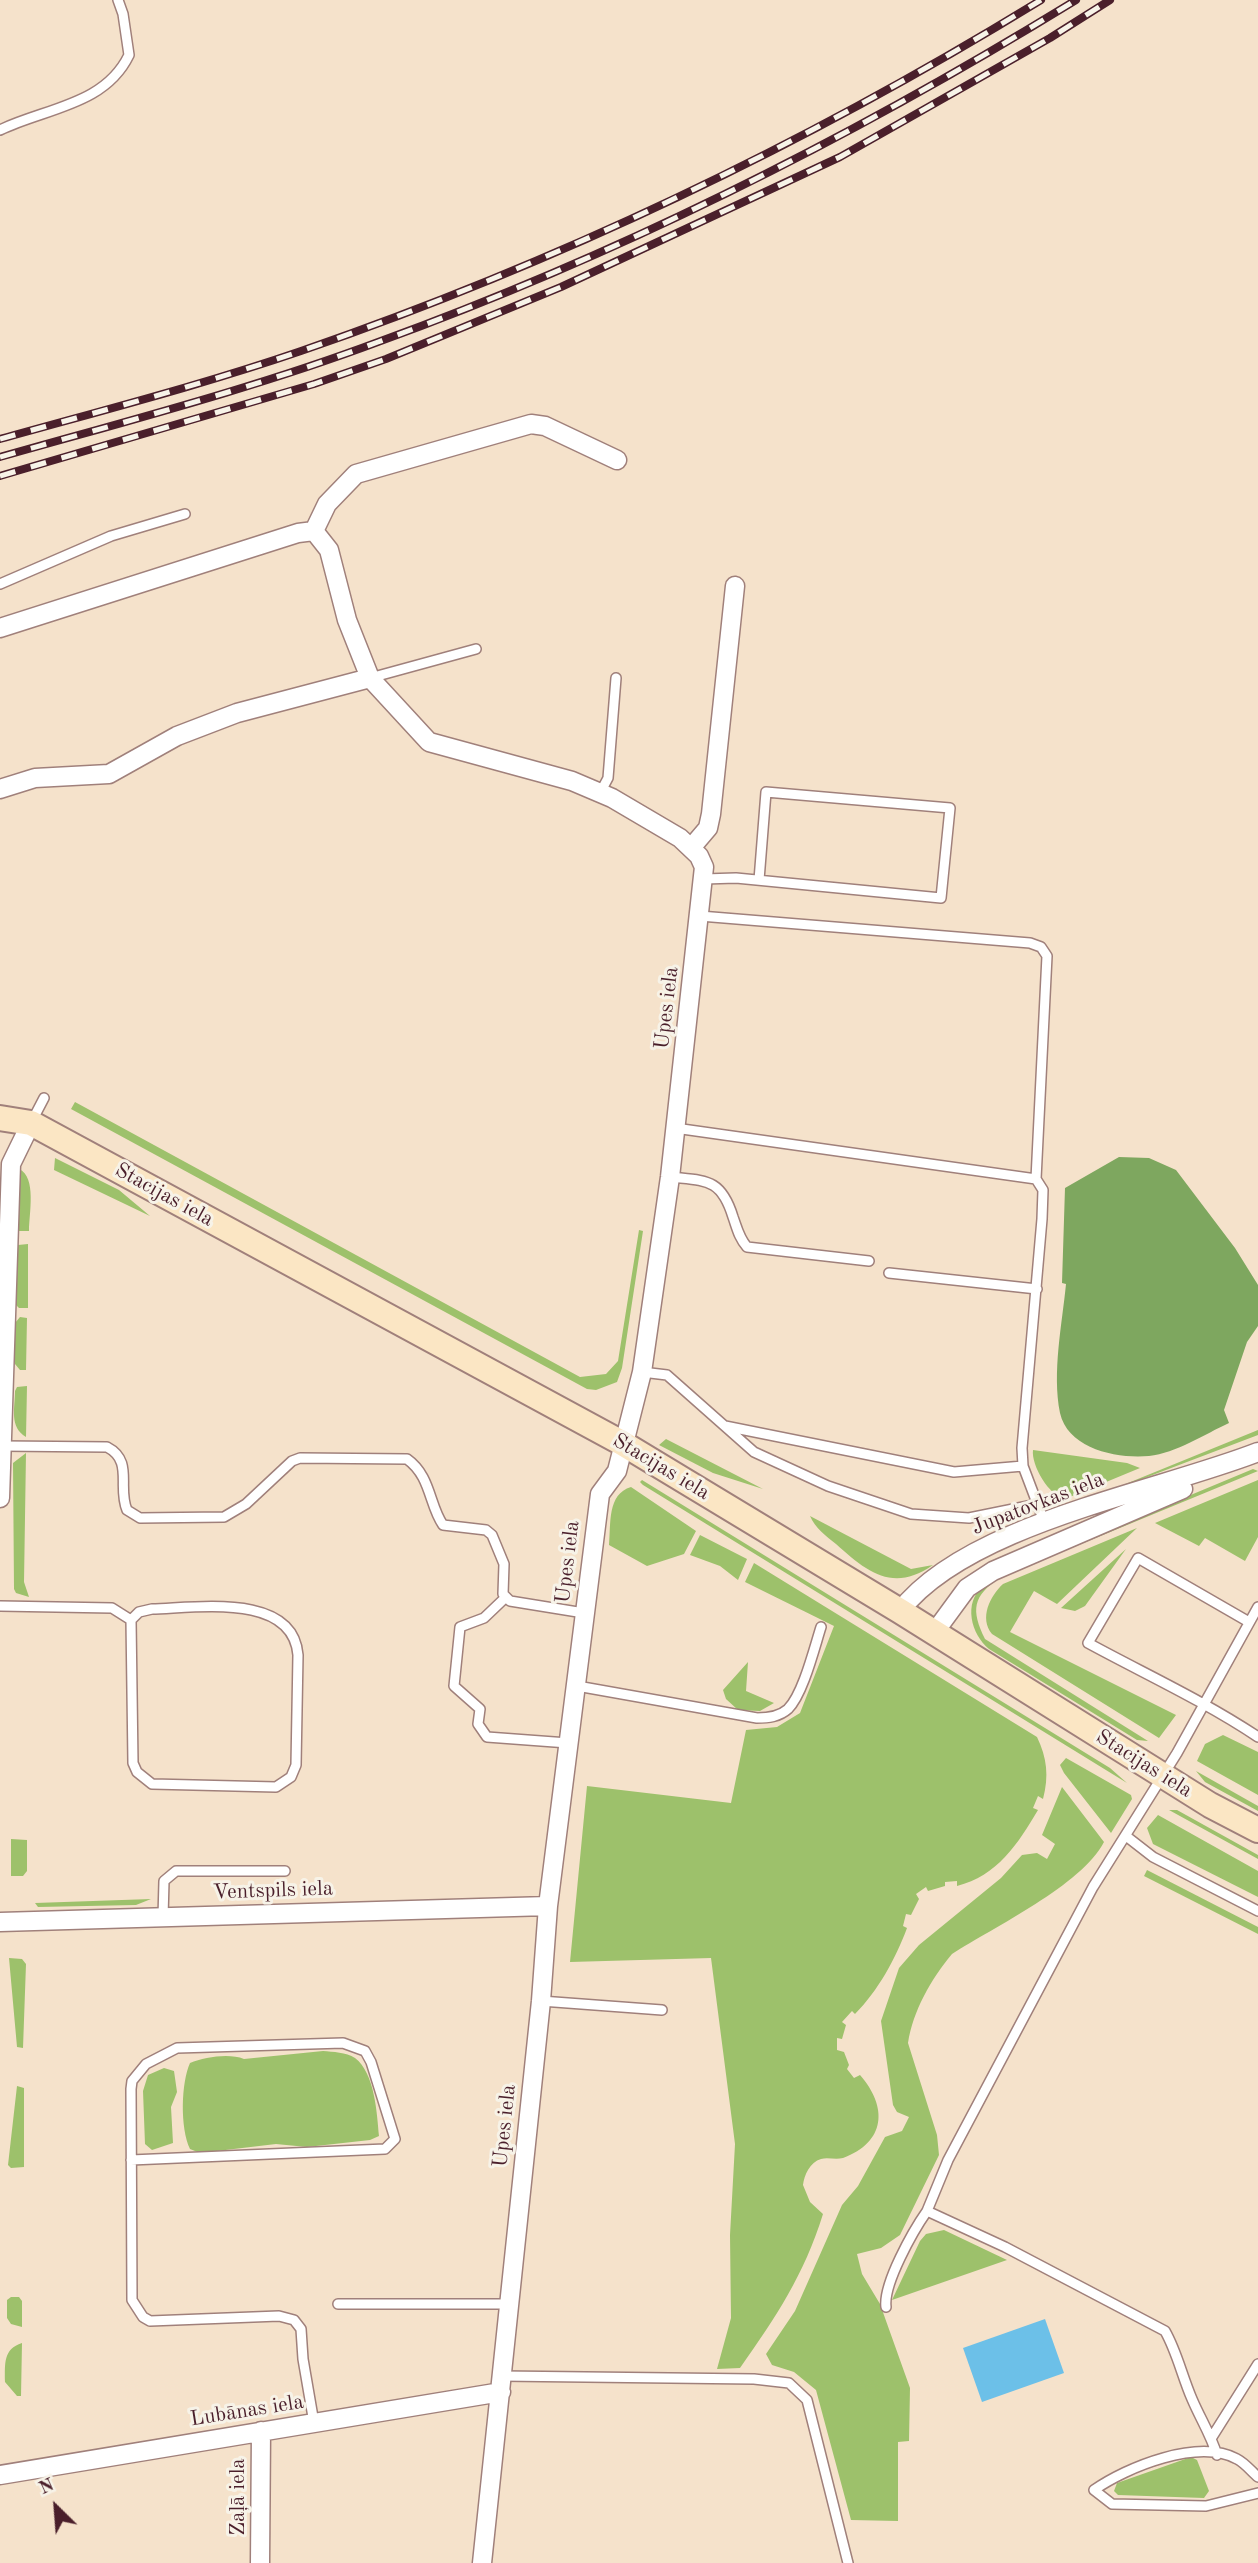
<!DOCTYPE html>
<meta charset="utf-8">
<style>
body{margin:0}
#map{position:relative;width:1258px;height:2563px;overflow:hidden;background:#f5e2cb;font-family:"Old Standard TT",serif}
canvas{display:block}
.north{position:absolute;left:21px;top:2472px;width:70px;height:70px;-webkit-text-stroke:5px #f7f3e8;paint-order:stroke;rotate:335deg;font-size:19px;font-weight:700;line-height:28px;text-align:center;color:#4a1f2b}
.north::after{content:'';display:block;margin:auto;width:24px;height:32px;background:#4a1f2b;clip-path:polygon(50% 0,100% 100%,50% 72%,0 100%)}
</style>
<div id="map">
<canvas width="1258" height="2563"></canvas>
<div class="north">N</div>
</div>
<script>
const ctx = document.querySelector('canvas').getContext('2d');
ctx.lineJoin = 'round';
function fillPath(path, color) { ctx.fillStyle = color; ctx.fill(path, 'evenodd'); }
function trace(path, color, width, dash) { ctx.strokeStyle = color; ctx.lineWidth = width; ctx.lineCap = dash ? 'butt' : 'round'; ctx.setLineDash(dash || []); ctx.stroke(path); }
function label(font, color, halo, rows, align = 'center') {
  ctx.font = font + ' "Old Standard TT",serif'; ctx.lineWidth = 6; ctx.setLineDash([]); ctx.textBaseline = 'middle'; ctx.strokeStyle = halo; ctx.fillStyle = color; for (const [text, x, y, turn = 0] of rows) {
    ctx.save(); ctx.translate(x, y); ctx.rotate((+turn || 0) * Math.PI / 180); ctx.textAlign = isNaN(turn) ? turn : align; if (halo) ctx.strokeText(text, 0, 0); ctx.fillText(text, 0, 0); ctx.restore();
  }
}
fillPath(new Path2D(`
 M75 1102 580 1377 606 1374 618 1361 639 1230 643 1231 622 1368 617 1382 596 1390 587 1389 71 1109Z
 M55 1158 119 1190 150 1216 54 1170Z
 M19 1169C37 1177 29 1214 29 1231H19L17 1226Z
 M28 1244V1308H19L15 1304V1249L18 1245Z
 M20 1317 27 1318 26 1370H20L15 1364V1323Z
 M27 1386 26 1437C9 1427 15 1408 15 1391L17 1387Z
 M1258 1430V1435L1079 1503Z
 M666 1439 763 1489 713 1473 659 1445Z
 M1033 1450 1127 1463 1140 1468 1065 1499C1049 1496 1031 1465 1033 1450Z
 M26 1453 24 1582 29 1597 16 1593 14 1589 13 1463Z
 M1253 1469 1258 1471 1001 1577C972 1596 971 1610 985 1639L1148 1741 1137 1740 989 1649C971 1634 963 1603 983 1586 993 1578 1007 1573 1018 1567Z
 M642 1480 1110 1768 1127 1783 643 1485 640 1482Z
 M1258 1480V1537L1245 1561 1205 1538 1199 1546 1155 1523Z
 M631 1487 696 1531 684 1554 647 1566 609 1545C611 1524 607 1494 631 1487Z
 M810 1516 911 1569 933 1565C893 1593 867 1572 836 1544 826 1536 815 1528 810 1516Z
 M1137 1528 1057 1604 1034 1591 1010 1632 1176 1715 1159 1738 992 1634C979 1618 990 1596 1003 1584Z
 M700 1535 747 1559 738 1580 720 1566 690 1555Z
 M1126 1549 1085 1606 1075 1611 1061 1608Z
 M754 1563 1037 1737C1047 1758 1049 1776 1043 1799L1038 1796 1033 1808 1038 1810C1018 1844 997 1876 957 1886V1881L945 1882V1886L928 1891 926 1887 916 1894 919 1899 911 1915 906 1914 903 1926 907 1928C896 1958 878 1991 855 2014L852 2011 842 2022 846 2025 842 2039 837 2038V2050L844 2052 849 2065 847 2069 854 2078 860 2075C888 2107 886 2142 843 2158 835 2160 828 2157 821 2159 810 2162 804 2175 803 2185L810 2202 823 2214C804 2275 776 2317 740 2368L717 2369 731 2318 730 2235 735 2144 711 1958 570 1962 587 1786 731 1803 746 1730 777 1727 800 1713 834 1626 745 1582Z
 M748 1662 746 1691 774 1703 760 1711 738 1710 726 1699 723 1690Z
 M1223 1735 1258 1752V1795L1197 1761 1205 1744Z
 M1066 1758 1131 1795 1132 1799 1111 1833 1064 1773 1060 1765Z
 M1196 1771 1258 1806V1811L1205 1782Z
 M1062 1787 1104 1842C1082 1885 994 1927 952 1954 931 1979 913 2011 908 2043L937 2135 939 2155 900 2235 881 2248 857 2254 862 2274 880 2304 910 2388 909 2441 898 2442V2521L851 2520 816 2390 794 2372 772 2365 766 2354 795 2311 842 2205 858 2186 885 2137 902 2131 909 2117 897 2112 893 2105 881 2021 899 1968 919 1945 1001 1878 1022 1855 1037 1853 1047 1859 1055 1844 1042 1835Z
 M1169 1810H1177L1258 1855V1859Z
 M1158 1815 1258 1871V1897L1153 1844 1147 1828Z
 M11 1839 27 1840V1871L23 1876H11Z
 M1147 1870 1258 1927V1934L1144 1876Z
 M151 1899 136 1905 38 1907 35 1903Z
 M9 1958 22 1959 26 1964 23 2048 17 2047Z
 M323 2051C333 2052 346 2052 355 2058 375 2073 377 2114 379 2136L370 2140 307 2147 276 2144 200 2153 190 2149C180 2128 181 2083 190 2063 205 2057 229 2053 244 2059Z
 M164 2068 174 2071 177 2092 171 2107 173 2143 152 2150 145 2144 143 2091 148 2075Z
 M17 2086 24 2088V2167L11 2168 8 2165Z
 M944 2230 1007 2260 892 2300 920 2241 926 2234Z
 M11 2297H19L22 2301V2327L11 2324 7 2318V2300Z
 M22 2343 21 2396H17L5 2382C5 2364 3 2349 22 2343Z
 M1191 2457 1197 2460 1209 2491 1204 2498 1118 2495 1114 2491 1117 2483Z`), '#9dc16b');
fillPath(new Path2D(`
 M1119 1157 1149 1158 1176 1170 1235 1248 1258 1285V1326L1247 1342 1224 1410 1229 1423C1205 1434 1176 1453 1149 1456 1117 1459 1068 1449 1060 1413 1052 1372 1062 1325 1066 1284L1062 1283 1065 1188Z`), '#7ea75f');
fillPath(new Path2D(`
 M1045 2319 1064 2373 982 2402 963 2348Z`), '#6cc0e8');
const lane = new Path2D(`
 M0 130C46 108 105 105 129 55L123 14 118 0
 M0 584 111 536 185 514
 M370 678 476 649
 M600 793 608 778 616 678
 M704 879 736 878 941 898 950 808 766 792 759 880
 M700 916 1030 943 1041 947 1047 956 1036 1179
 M32 1121 44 1098
 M675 1128 1036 1179 1043 1190 1042 1219 1022 1448 1023 1466 1045 1524
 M670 1177C706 1181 721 1178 733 1217 737 1228 739 1238 747 1247L869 1261
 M889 1273 1037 1289
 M642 1372 667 1375 754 1452 828 1486 911 1514 969 1518 1038 1504
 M725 1426 954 1472 1023 1466
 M2 1446 107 1447C134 1461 117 1487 127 1510L140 1518 224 1517 246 1504 292 1461 300 1458 407 1459C431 1476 429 1505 443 1525L486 1530 492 1535 504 1564 503 1594 510 1601 584 1613
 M506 1597 484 1618 460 1627 454 1686 480 1709 478 1724 487 1737 568 1743
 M0 1606 112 1608 131 1620 133 1763 137 1772 152 1784 276 1787 291 1777 296 1765 298 1655C293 1592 196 1608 152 1609L139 1612 131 1620
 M1249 1622 1138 1558 1088 1643C1145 1674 1204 1701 1258 1737
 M577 1686 757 1718C768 1718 779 1717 788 1709 803 1694 814 1649 821 1627
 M1126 1836 1153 1857 1258 1911
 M163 1917 164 1881 176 1871H285
 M541 2001 662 2010
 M131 2160 385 2149 395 2139 371 2062 365 2051 343 2043 177 2048 146 2064 132 2081 131 2089 132 2300 143 2317 150 2321 279 2316 294 2320 301 2329 303 2359 314 2423
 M338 2304H508
 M886 2307C883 2284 913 2231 927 2211
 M501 2376 754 2379 789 2383 807 2400 848 2563
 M1212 2437 1258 2364
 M1217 2455C1211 2435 1200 2418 1192 2399 1182 2376 1177 2352 1165 2331L1005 2247 927 2211 948 2160 1093 1887 1177 1753 1258 1607
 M1258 2477C1252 2472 1245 2463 1237 2459 1198 2438 1127 2467 1094 2490L1112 2504 1206 2506 1258 2493`);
const street = new Path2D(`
 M314 531 327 504 356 474 531 424 545 426 617 460
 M0 628 298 533 314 531 329 550 347 620 370 678 429 742 572 781 612 798 680 838 699 856 704 867 670 1177 642 1372 617 1471 600 1494 548 1906 541 2001 482 2563
 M0 789 35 778 109 774 177 736 237 713 370 678
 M691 848 708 828 711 814 735 586
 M0 1498 11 1164 31 1123
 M900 1611C967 1524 1156 1492 1258 1452
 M934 1633 967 1588 993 1571 1183 1489
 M0 1922 548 1906
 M0 2475 501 2392
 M260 2563 261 2431`);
const secondary = new Path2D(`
 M0 1118 31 1123 622 1443 900 1611 1210 1805 1258 1830`);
trace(lane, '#a0807b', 12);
trace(street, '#a0807b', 21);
trace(secondary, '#a0807b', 28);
trace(lane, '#fff', 9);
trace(street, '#fff', 18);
trace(secondary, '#fbe6c4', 24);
const rail = new Path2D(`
 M0 439C100 411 202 385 301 351 559 262 808 143 1041 0
 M0 457C127 421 255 388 378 342 623 253 855 136 1076 0
 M0 476 314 384 386 359 561 287 840 157 1050 38 1110 0`);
trace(rail, '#4a1f2b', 8);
trace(rail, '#f7f3e8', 5, [16]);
label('21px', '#4a1f2b', '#f7f3e8', [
 ["Upes iela",667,1008,-83],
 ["Stacijas iela",164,1195,29],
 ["Stacijas iela",661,1467,31],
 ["Jupatovkas iela",1038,1504,-21],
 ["Upes iela",568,1562,-83],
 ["Stacijas iela",1144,1764,32],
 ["Ventspils iela",273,1891,-2],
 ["Upes iela",505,2126,-84],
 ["Lubānas iela",247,2411,-9],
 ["Zaļā iela",238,2497,-90]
]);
</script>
